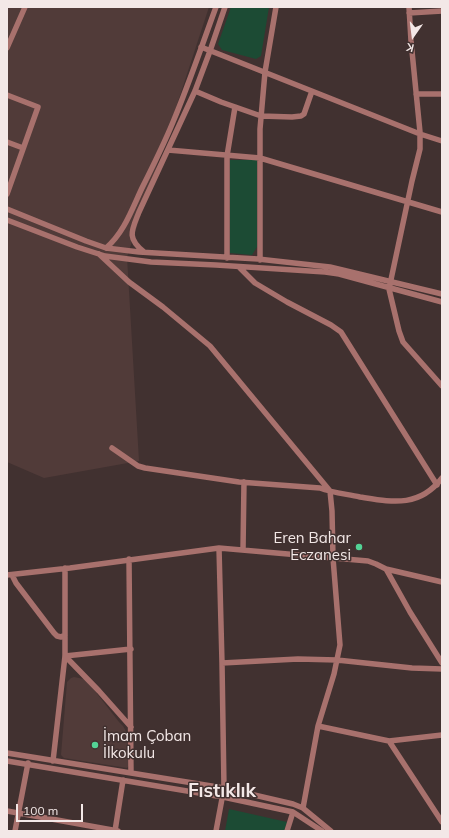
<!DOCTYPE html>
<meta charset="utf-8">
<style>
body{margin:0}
#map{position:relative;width:449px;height:838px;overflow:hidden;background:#413130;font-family:Mulish,sans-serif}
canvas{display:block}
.frame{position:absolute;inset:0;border:8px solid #f3e8e7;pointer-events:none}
.north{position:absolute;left:393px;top:16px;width:40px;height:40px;-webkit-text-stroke:3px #413130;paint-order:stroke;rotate:194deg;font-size:11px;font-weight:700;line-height:16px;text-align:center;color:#f3e8e7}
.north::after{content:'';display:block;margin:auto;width:14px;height:18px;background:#f3e8e7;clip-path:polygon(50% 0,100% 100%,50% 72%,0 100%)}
.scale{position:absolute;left:16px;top:804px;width:67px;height:18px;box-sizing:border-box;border:2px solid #f3e8e7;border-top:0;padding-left:5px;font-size:12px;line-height:14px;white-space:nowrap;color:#f3e8e7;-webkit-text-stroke:3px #413130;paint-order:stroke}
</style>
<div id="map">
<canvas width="449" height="838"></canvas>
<div class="frame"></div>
<div class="north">K</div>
<div class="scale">100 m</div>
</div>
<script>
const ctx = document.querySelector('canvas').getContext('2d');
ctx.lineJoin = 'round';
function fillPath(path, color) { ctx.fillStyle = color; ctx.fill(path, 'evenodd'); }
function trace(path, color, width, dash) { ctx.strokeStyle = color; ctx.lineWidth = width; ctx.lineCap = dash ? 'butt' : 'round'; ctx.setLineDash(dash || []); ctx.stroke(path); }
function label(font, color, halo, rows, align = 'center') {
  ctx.font = font + ' Mulish,sans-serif'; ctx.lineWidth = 3; ctx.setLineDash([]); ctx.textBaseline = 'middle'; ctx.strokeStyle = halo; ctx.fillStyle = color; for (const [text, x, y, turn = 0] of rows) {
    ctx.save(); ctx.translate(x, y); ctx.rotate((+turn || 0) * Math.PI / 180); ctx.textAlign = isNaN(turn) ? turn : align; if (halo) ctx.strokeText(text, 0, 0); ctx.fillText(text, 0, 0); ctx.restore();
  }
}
fillPath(new Path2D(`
 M7 7H209L127 257 139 461 44 478 7 462Z
 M74 677 84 679 88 682 119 722 123 726 128 735 129 766 127 768 64 758 61 755 67 682 71 678Z`), '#513b39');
fillPath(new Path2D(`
 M231 7H269L261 56 256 59 222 50 218 44Z
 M230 160H257V247L252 255 230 253Z
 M229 809 287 822 284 831H225Z`), '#1c4b34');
trace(new Path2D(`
 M409 7 411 41 420 132V149L412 181 389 289 399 331 403 342 442 386
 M409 13 442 11
 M201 47 420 134 442 141
 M7 48 25 7
 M195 91 221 102 261 116 292 117 301 116 304 114 312 91
 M416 94H442
 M7 95 38 107 7 194
 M7 142 23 148
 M168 150 260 158 442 212
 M7 209 86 241 106 248 139 252 258 259 330 267 442 294
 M7 220 77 247 105 256 151 262 216 265 325 272 339 274 442 302
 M106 248C124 233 132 209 142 188 153 166 164 144 173 122 189 84 202 45 216 7
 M144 252C126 238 132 230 139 212L195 91 210 51 225 7
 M99 254 129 282 163 307 210 346 330 491 332 511 333 558 340 645 334 674 318 726 303 808
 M227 258V156L235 107
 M260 260V129L265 72 276 7
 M239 267 255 283 287 302 331 325 341 332 437 485
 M112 448 138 466 145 468 239 482 320 488C333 493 347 494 360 497 392 502 419 508 442 478
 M243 550 244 482
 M129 559 131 773
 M386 569 442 582
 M7 575 70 568 219 548 368 561 376 564 386 569 410 612 442 663
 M12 575 16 583 54 633 57 636 61 637 65 635
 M65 656 99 691 131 727
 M65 656 131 649
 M222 663 298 659 337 660 412 668 442 669
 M318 726 389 741 442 822
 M389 741 442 735
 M7 753 224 788 293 804 303 808 331 831
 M7 761 223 797 293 812 322 831
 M53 761 65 656V568
 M7 811 118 831
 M15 831 28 763
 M115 831 123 780
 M216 831 224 788 222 663 219 548
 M287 831 293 812`), '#a8716d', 5.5);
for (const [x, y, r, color] of [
 [359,547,4,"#53d396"],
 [95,745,4,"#53d396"]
]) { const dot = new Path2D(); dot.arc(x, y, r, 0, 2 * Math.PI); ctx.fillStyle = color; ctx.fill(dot); trace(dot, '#413130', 1.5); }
label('15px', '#f3e8e7', '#413130', [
 ["Eren Bahar",351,538],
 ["Eczanesi",351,555],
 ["İmam Çoban",103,736,"left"],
 ["İlkokulu",103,753,"left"]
], 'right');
label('bold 19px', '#f3e8e7', '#413130', [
 ["Fıstıklık",222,791]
]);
</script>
